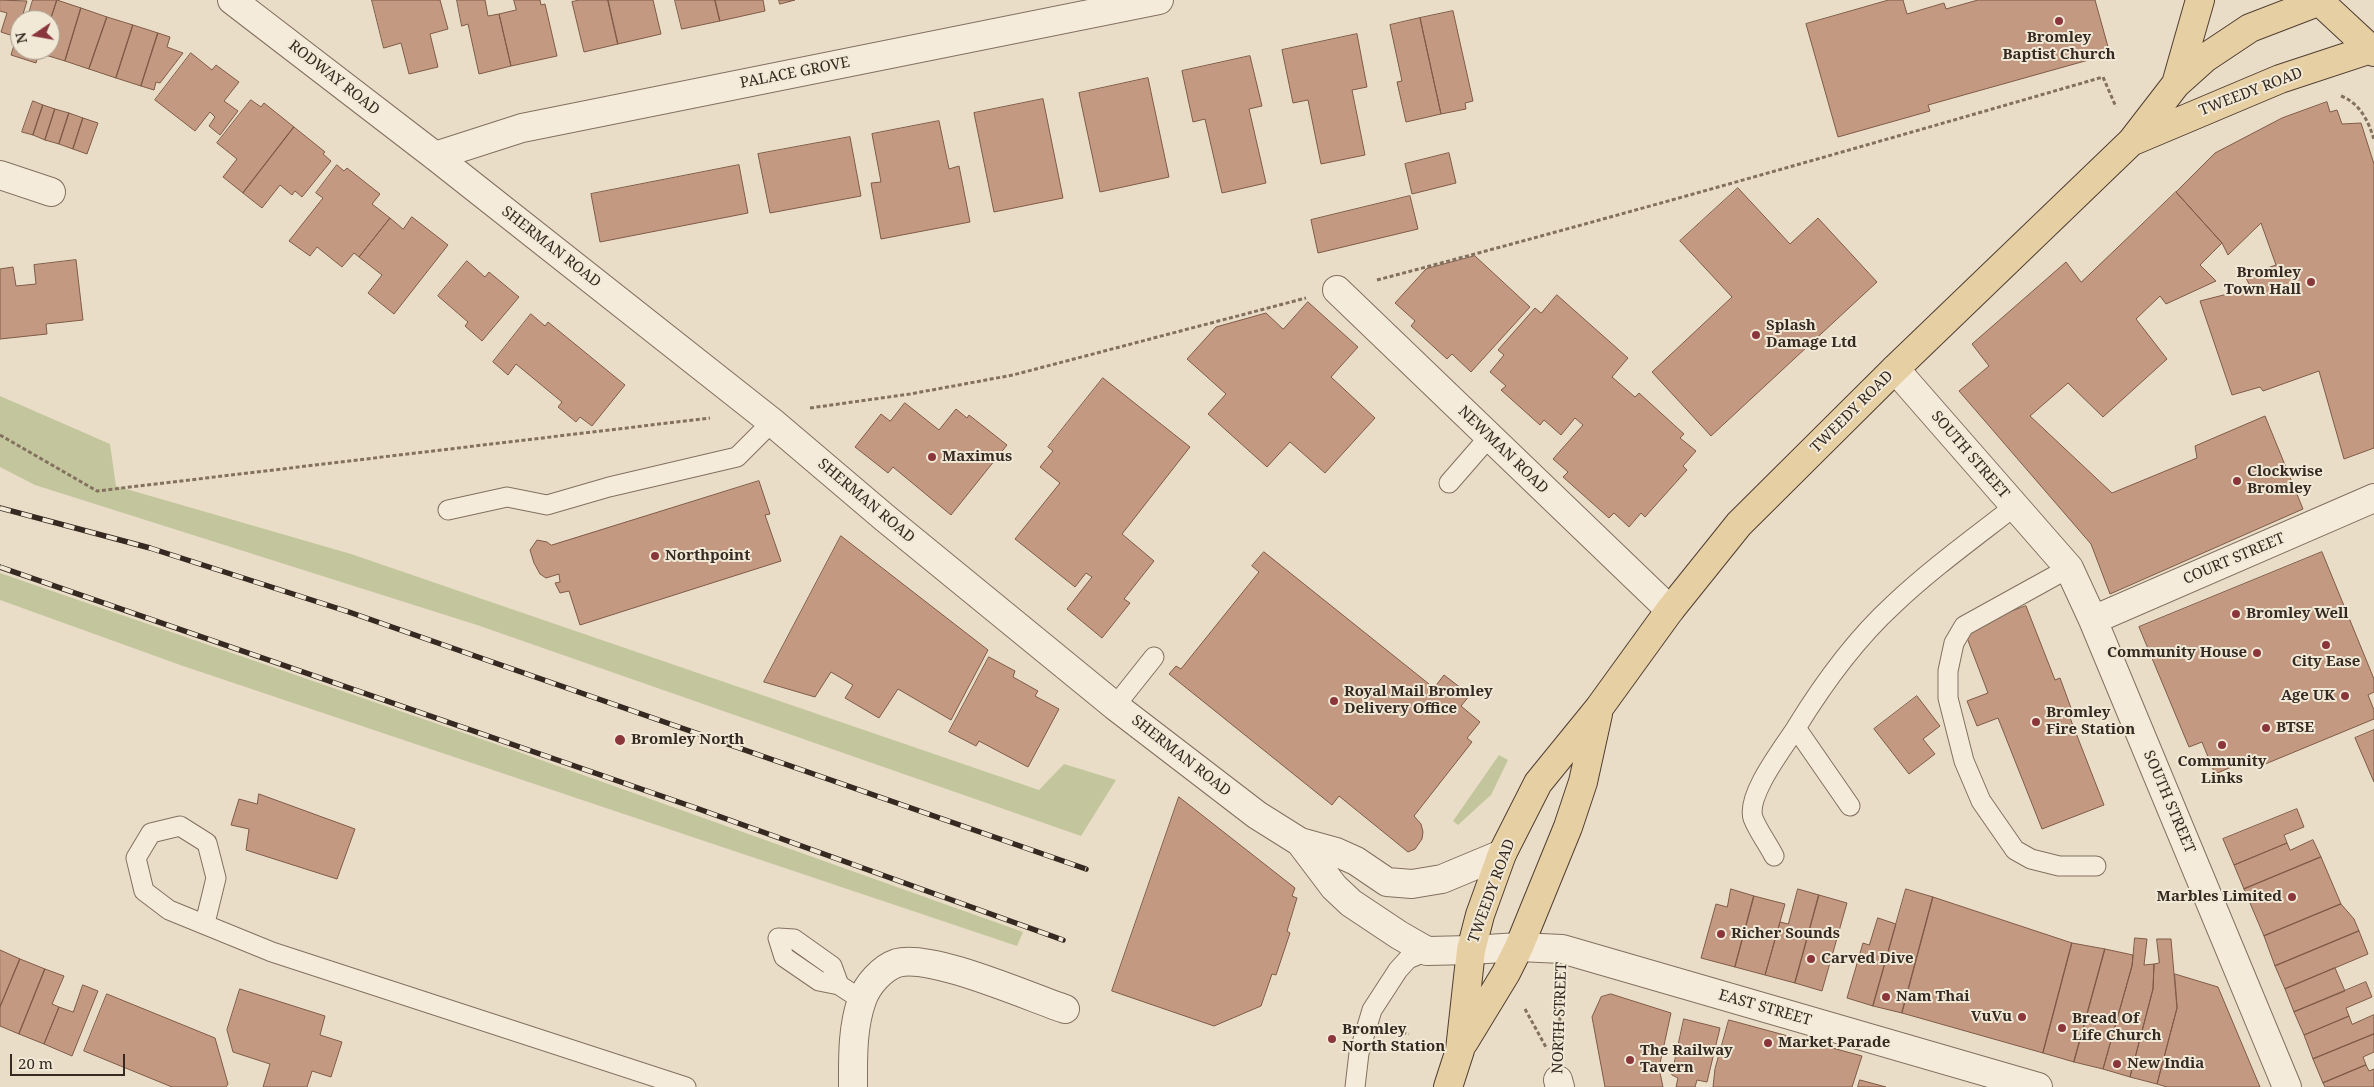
<!DOCTYPE html>
<style>
body{margin:0}
#map{position:relative;width:2374px;height:1087px;overflow:hidden;background:#e9ddc7;font-family:"Noto Serif",serif}
canvas{display:block}
.north{position:absolute;left:10px;top:10px;width:50px;height:50px;box-sizing:border-box;background:#f1e8d6;border:1px solid #a69c8e;border-radius:50%;rotate:258deg;font-size:14px;font-weight:700;line-height:20px;text-align:center;color:#352921}
.north::after{content:'';display:block;margin:auto;width:18px;height:22px;background:#8a363b;clip-path:polygon(50% 0,100% 100%,50% 72%,0 100%)}
.scale{position:absolute;left:10px;top:1054px;width:115px;height:22px;box-sizing:border-box;border:2px solid #352921;border-top:0;padding-left:6px;font-size:15px;line-height:18px;white-space:nowrap;color:#352921;-webkit-text-stroke:4px #f1e8d6;paint-order:stroke}
</style>
<div id="map">
<canvas width="2374" height="1087"></canvas>
<div class="north">N</div>
<div class="scale">20 m</div>
</div>
<script>
const ctx = document.querySelector('canvas').getContext('2d');
ctx.lineJoin = 'round';
function fillPath(path, color) { ctx.fillStyle = color; ctx.fill(path, 'evenodd'); }
function trace(path, color, width, dash) { ctx.strokeStyle = color; ctx.lineWidth = width; ctx.lineCap = dash ? 'butt' : 'round'; ctx.setLineDash(dash || []); ctx.stroke(path); }
function label(font, color, halo, rows, align = 'center') {
  ctx.font = font + ' "Noto Serif",serif'; ctx.lineWidth = 4; ctx.setLineDash([]); ctx.textBaseline = 'middle'; ctx.strokeStyle = halo; ctx.fillStyle = color; for (const [text, x, y, turn = 0] of rows) {
    ctx.save(); ctx.translate(x, y); ctx.rotate((+turn || 0) * Math.PI / 180); ctx.textAlign = isNaN(turn) ? turn : align; if (halo) ctx.strokeText(text, 0, 0); ctx.fillText(text, 0, 0); ctx.restore();
  }
}
fillPath(new Path2D(`
 M0 396 110 444 116 486 351 554 1039 790 1064 764 1116 780 1081 836 477 625 35 485 0 467Z
 M0 573 513 750 1023 932 1017 946 183 666 0 600Z
 M1499 755 1508 760 1491 795 1458 825 1453 821Z`), '#c3c69c');
const building = new Path2D(`
 M0 0 27 1 16 37 1 32 7 13 0 11Z
 M33 0H57L50 21 27 20Z
 M57 0 81 8 65 61 39 53 40 50H50V21Z
 M372 0H440L448 29 430 34 438 67 409 74 401 43 384 48Z
 M457 0H485L488 16 499 14 511 66 479 74 468 24 462 26Z
 M514 0H540L541 5 545 4 557 56 511 66 499 14 516 10Z
 M580 0H608L618 44 584 52 572 2Z
 M608 0H653L661 34 618 44Z
 M675 0H715L720 21 682 29Z
 M715 0H763L765 11 720 21Z
 M779 0H795L780 4Z
 M1889 0H1903L1907 14 1944 3 1946 9 1978 0H2095L2110 54 1928 105 1930 111 1838 137 1806 24Z
 M81 8 107 17 89 69 65 61Z
 M1453 11 1473 101 1465 103 1466 109 1441 114 1420 18Z
 M107 17 133 25 116 78 89 69Z
 M1420 18 1441 114 1406 122 1397 82 1402 81 1390 25Z
 M133 25 158 33 141 86 116 78Z
 M158 33 170 37 167 47 183 53 160 83 156 82 154 90 141 86Z
 M1357 34 1367 87 1352 90 1365 155 1321 164 1308 100 1293 103 1282 50Z
 M20 41V50H40L36 63 11 55 14 45 18 46Z
 M191 53 212 70 216 65 239 82 224 101 238 111 220 135 209 126 215 117 210 112 195 131 155 100Z
 M1250 56 1262 106 1249 109 1266 183 1222 193 1205 119 1193 122 1182 71Z
 M1148 78 1169 177 1100 192 1079 93Z
 M1043 99 1063 198 994 212 974 113Z
 M251 100 261 107 264 103 294 127 243 193 223 177 237 159 217 143Z
 M33 101 43 105 33 135 22 132Z
 M2327 102 2330 112 2337 110 2342 124 2361 123 2374 164V448L2344 459 2319 371 2263 391 2260 387 2232 395 2200 301 2251 288 2245 276 2276 265 2261 223 2228 255 2222 243 2176 192 2215 153 2282 118Z
 M43 105 55 109 45 140 33 135Z
 M55 109 69 113 59 144 45 140Z
 M69 113 83 118 73 149 59 144Z
 M83 118 98 123 87 154 73 149Z
 M939 121 949 169 959 166 970 222 881 239 871 183 881 182 872 134Z
 M294 127 325 152 323 154 331 161 302 197 295 191 292 195 280 185 262 208 243 193Z
 M850 137 861 196 770 213 758 154Z
 M1449 153 1456 183 1412 194 1405 164Z
 M337 165 344 171 347 168 380 194 372 204 390 218 359 257 354 253 342 267 317 247 310 256 289 241 323 198 316 193Z
 M739 165 748 213 600 242 591 194Z
 M1738 188 1790 244 1818 218 1877 282 1711 436 1652 372 1732 297 1680 241Z
 M2176 192 2222 243 2200 265 2216 281 2166 304 2160 296 2136 319 2167 359 2103 417 2068 383 2030 416 2112 493 2197 458 2195 446 2265 416 2303 509 2110 594 2091 544 1959 391 1989 366 1972 344 2066 262 2081 282Z
 M1410 196 1418 229 1318 253 1311 220Z
 M412 217 448 245 394 314 368 293 382 275 359 257 390 218 403 229Z
 M1475 256 1530 307 1471 372 1452 354 1447 359 1411 326 1415 321 1395 303 1426 269Z
 M76 260 83 320 46 324 47 334 0 339V269L13 267 16 286 36 284 34 265Z
 M467 261 485 277 489 272 519 297 482 341 465 326 468 322 438 296Z
 M1557 295 1628 358 1612 377 1635 397 1639 393 1684 434 1680 438 1696 451 1683 466 1687 470 1645 517 1641 513 1629 527 1614 513 1609 518 1563 477 1568 472 1553 459 1583 425 1575 418 1561 435 1544 420 1540 425 1501 390 1506 386 1490 372 1504 355 1498 350 1535 308 1541 313Z
 M1308 302 1358 347 1331 377 1375 418 1325 473 1290 442 1267 467 1208 414 1226 394 1187 359 1216 327 1266 313 1283 329Z
 M531 314 545 326 548 322 625 385 592 426 580 417 576 422 558 407 562 402 516 364 508 375 493 362Z
 M1103 378 1190 447 1122 534 1154 561 1124 599 1130 603 1102 638 1067 609 1092 577 1086 573 1075 587 1015 539 1060 483 1040 467 1053 451 1048 447Z
 M905 403 939 430 956 409 967 418 969 415 1007 445 951 515 893 467 888 473 855 447 881 414 890 421Z
 M759 481 770 514 765 515 781 561 580 625 569 591 560 593 555 583 560 582 559 574 546 578 540 574 534 563 530 550 537 540 547 542 551 545Z
 M841 536 988 650 951 720 898 689 879 718 845 698 853 685 831 672 815 697 764 682Z
 M1264 552 1434 688 1444 675 1470 695 1461 706 1480 722 1467 738 1472 742 1414 816 1421 824 1423 832 1422 839 1415 849 1408 852 1339 796 1332 805 1169 674 1176 666 1181 669 1259 572 1252 566Z
 M2322 552 2374 679V692L2368 695 2374 710V719L2258 767 2255 757 2215 774 2202 742 2189 747 2139 627Z
 M2026 606 2055 680 2060 678 2071 708 2067 710 2104 805 2042 829 1998 718 1977 726 1967 701 1988 693 1964 630Z
 M989 657 1015 671 1013 677 1038 691 1035 696 1059 709 1028 767 979 741 976 746 949 732Z
 M1917 696 1940 726 1923 739 1935 754 1909 774 1874 729Z
 M2374 730V782L2355 738Z
 M259 794 355 829 337 879 246 850 249 829 231 825 239 799 257 804Z
 M1179 797 1295 888 1292 896 1297 898 1287 931 1290 933 1276 975 1272 974 1261 1006 1214 1026 1112 991Z
 M2297 809 2304 827 2284 835 2287 843 2234 865 2223 839Z
 M2313 840 2321 857 2244 889 2234 865 2287 843 2290 850Z
 M2321 857 2341 904 2264 936 2244 889Z
 M1731 889 1754 896 1735 967 1701 958 1716 904 1727 907Z
 M1798 889 1819 895 1795 983 1765 975 1780 922 1788 924Z
 M1906 889 1933 897 1902 1013 1873 1006Z
 M1819 895 1847 903 1822 991 1795 983Z
 M1754 896 1785 904 1765 975 1735 967Z
 M1933 897 2072 943 2043 1053 1902 1013Z
 M2341 904 2354 919 2359 931 2275 966 2264 936Z
 M1878 918 1896 924 1873 1006 1847 998 1863 943 1869 945Z
 M2359 931 2368 954 2285 989 2275 966Z
 M2135 938 2147 939 2144 965 2154 964 2153 989 2130 1077 2103 1069 2132 966Z
 M2157 939H2171L2177 1008 2157 1084 2130 1077 2153 989 2154 964 2159 963Z
 M2072 943 2105 949 2074 1062 2043 1053Z
 M2105 949 2133 955 2132 966 2103 1069 2074 1062Z
 M0 950 20 959 0 1007Z
 M20 959 45 969 19 1034 0 1026V1007Z
 M2335 968 2345 991 2294 1012 2285 989Z
 M45 969 64 976 52 1004 59 1007 44 1044 19 1034Z
 M2175 974 2218 987 2260 1087H2167L2157 1084 2177 1008Z
 M2366 982 2372 997 2346 1008 2349 1016 2304 1035 2294 1012Z
 M83 985 98 991 72 1056 44 1044 59 1007 73 1012Z
 M240 989 325 1016 320 1035 342 1042 331 1077 312 1071 307 1087H263L270 1064 233 1052 227 1030Z
 M107 994 215 1038 228 1084 226 1087H172L84 1051Z
 M1611 994 1671 1013 1659 1068 1663 1087H1605L1592 1017 1601 997Z
 M2374 1015V1034L2313 1059 2304 1035 2349 1016 2352 1024Z
 M1684 1019 1720 1028 1707 1082 1697 1080 1695 1087H1676L1678 1078 1672 1075Z
 M1729 1020 1862 1056 1852 1087H1713L1715 1069Z
 M2374 1034V1052L2363 1057 2366 1065 2323 1083 2313 1059Z
 M2366 1065 2369 1071 2374 1069V1087H2325L2323 1083Z
 M1860 1080 1886 1087H1858Z`);
fillPath(building, '#c39982');
trace(building, '#7f5b47', 1);
const service = new Path2D(`
 M1449 483 1489 437
 M448 510 507 497 547 505 609 487 737 457 772 422
 M2069 568 1964 626 1954 643 1948 671V698L1964 761 1981 801 2015 850 2031 859 2059 866H2096
 M1115 706 1154 657
 M1850 806 1796 728C1823 684 1855 640 1893 605 1931 569 1974 538 2015 506
 M1774 856C1768 844 1758 831 1753 818 1746 795 1784 747 1796 728
 M205 923 216 878 207 843 180 826 151 833 136 858 144 891 169 910 272 952 686 1087
 M839 985 832 966 794 939 778 938 784 957 819 981 839 985 862 1000
 M1355 1087 1359 1053 1372 1010 1398 970 1408 959 1427 951`);
const minor = new Path2D(`
 M232 0 435 156 772 422 885 518 1115 706 1257 815 1300 842 1336 852 1356 861 1387 882 1412 884 1442 879 1502 854
 M435 156 522 128 1159 0
 M0 175 51 192
 M1337 290 1670 610
 M1895 369 2069 568 2093 620 2287 1087
 M2093 620 2374 498
 M1300 842 1334 887 1351 903 1399 935 1427 951 1471 950
 M1558 1080 1560 1087
 M853 1087C853 1059 852 1028 862 1000 867 985 882 968 897 963 930 953 1029 997 1065 1009`);
const tertiary = new Path2D(`
 M1471 950 1519 947 1562 949 2038 1087`);
const primary = new Path2D(`
 M2318 0 2374 52
 M2176 84 2200 0
 M2133 141 2280 79 2374 48
 M1464 1042 1506 973 1519 947 1568 827 1583 782 1598 714
 M1448 1087 1460 1050 1471 950 1480 915 1502 854 1538 783 1599 708 1670 610 1739 524 1895 369 2132 141 2176 84 2205 58 2250 28 2323 0`);
trace(service, '#83705f', 21);
trace(minor, '#83705f', 30);
trace(tertiary, '#83705f', 30);
trace(primary, '#513f32', 30);
trace(new Path2D(`
 M2341 96C2360 103 2369 122 2374 140
 M1377 280C1620 216 1861 147 2103 77L2116 107
 M810 408 910 394 1013 375 1306 298
 M0 435 97 491 710 418
 M1525 1009 1547 1049
 M1396 1031 1409 1034
 M1559 1047 1561 983`), '#83705f', 3, [4, 2.5]);
trace(service, '#f5ebda', 19);
trace(minor, '#f5ebda', 28);
trace(tertiary, '#f5ebda', 28);
trace(primary, '#e7cfa4', 28);
const rail = new Path2D(`
 M0 508 150 548 349 612 1086 869
 M0 567 696 808 1063 940`);
trace(rail, '#352921', 5.5);
trace(rail, '#f1e8d6', 4, [11]);
for (const [x, y, r, color] of [
 [2059,21,5,"#8a363b"],
 [2311,282,5,"#8a363b"],
 [1756,335,5,"#8a363b"],
 [932,457,5,"#8a363b"],
 [2237,481,5,"#8a363b"],
 [655,556,5,"#8a363b"],
 [2236,614,5,"#8a363b"],
 [2326,645,5,"#8a363b"],
 [2257,653,5,"#8a363b"],
 [2345,696,5,"#8a363b"],
 [1334,701,5,"#8a363b"],
 [2036,722,5,"#8a363b"],
 [2266,728,5,"#8a363b"],
 [620,740,6,"#8a363b"],
 [2222,745,5,"#8a363b"],
 [2292,897,5,"#8a363b"],
 [1721,934,5,"#8a363b"],
 [1811,959,5,"#8a363b"],
 [1886,997,5,"#8a363b"],
 [2022,1017,5,"#8a363b"],
 [2062,1028,5,"#8a363b"],
 [1332,1039,5,"#8a363b"],
 [1768,1043,5,"#8a363b"],
 [1630,1060,5,"#8a363b"],
 [2117,1064,5,"#8a363b"]
]) { const dot = new Path2D(); dot.arc(x, y, r, 0, 2 * Math.PI); ctx.fillStyle = color; ctx.fill(dot); trace(dot, '#f1e8d6', 2); }
label('bold 15px', '#352921', '#f1e8d6', [
 ["Bromley",2059,38,"center"],
 ["Baptist Church",2059,55,"center"],
 ["Bromley",2301,273,"right"],
 ["Town Hall",2301,290,"right"],
 ["Splash",1766,326],
 ["Damage Ltd",1766,343],
 ["Maximus",942,457],
 ["Clockwise",2247,472],
 ["Bromley",2247,489],
 ["Northpoint",665,556],
 ["Bromley Well",2246,614],
 ["Community House",2247,653,"right"],
 ["City Ease",2326,662,"center"],
 ["Royal Mail Bromley",1344,692],
 ["Delivery Office",1344,709],
 ["Age UK",2335,696,"right"],
 ["Bromley",2046,713],
 ["Fire Station",2046,730],
 ["BTSE",2276,728],
 ["Bromley North",631,740],
 ["Community",2222,762,"center"],
 ["Links",2222,779,"center"],
 ["Marbles Limited",2282,897,"right"],
 ["Richer Sounds",1731,934],
 ["Carved Dive",1821,959],
 ["Nam Thai",1896,997],
 ["VuVu",2012,1017,"right"],
 ["Bread Of",2072,1019],
 ["Life Church",2072,1036],
 ["Bromley",1342,1030],
 ["North Station",1342,1047],
 ["Market Parade",1778,1043],
 ["The Railway",1640,1051],
 ["Tavern",1640,1068],
 ["New India",2127,1064]
], 'left');
label('15px', '#352921', '#f1e8d6', [
 ["PALACE GROVE",795,73,-11],
 ["RODWAY ROAD",334,78,38],
 ["TWEEDY ROAD",2251,92,-21],
 ["SHERMAN ROAD",551,247,38],
 ["TWEEDY ROAD",1852,412,-45],
 ["NEWMAN ROAD",1503,450,44],
 ["SOUTH STREET",1970,455,49],
 ["SHERMAN ROAD",866,501,40],
 ["COURT STREET",2234,559,-23],
 ["SHERMAN ROAD",1181,756,38],
 ["SOUTH STREET",2169,802,67],
 ["TWEEDY ROAD",1492,891,-70],
 ["EAST STREET",1765,1008,16],
 ["NORTH STREET",1560,1018,-88]
]);
</script>
